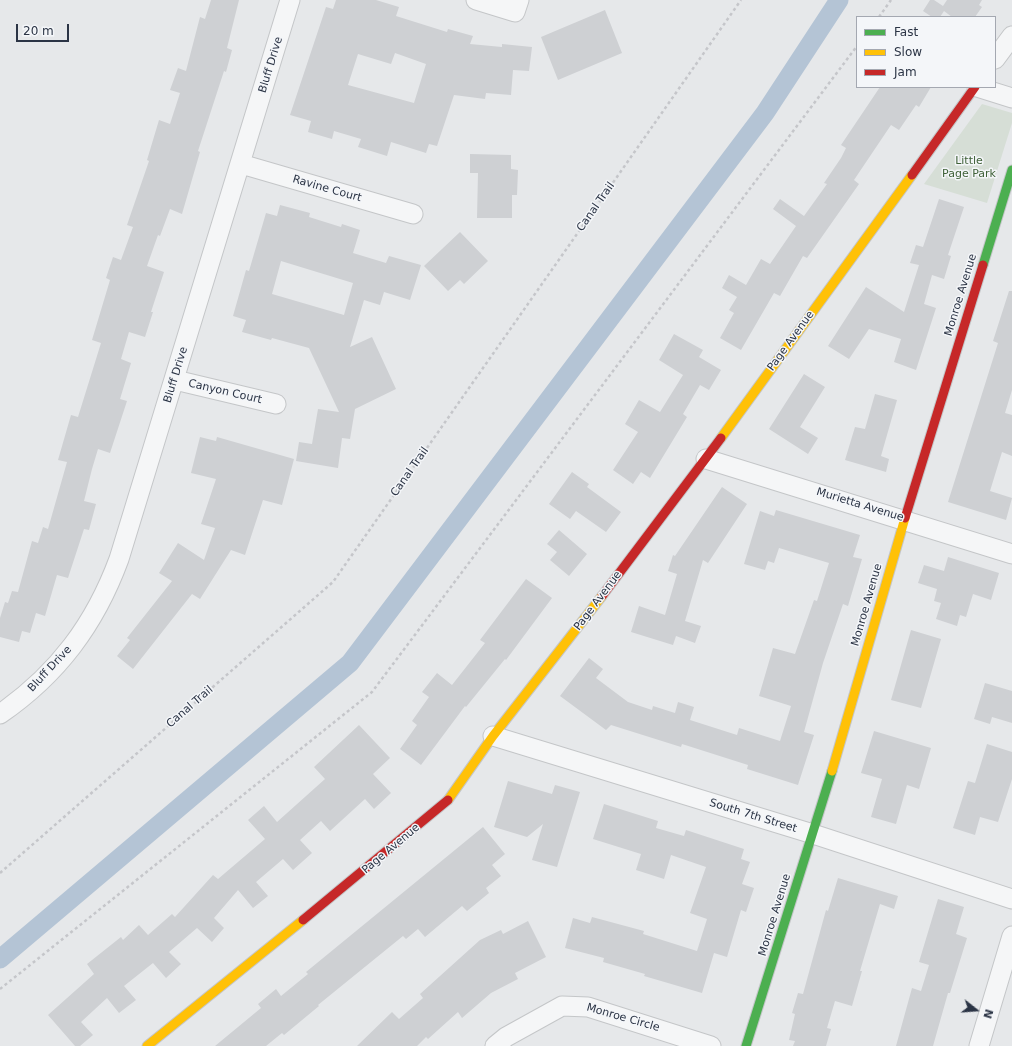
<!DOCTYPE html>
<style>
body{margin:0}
#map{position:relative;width:1012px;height:1046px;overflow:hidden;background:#e6e8ea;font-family:"DejaVu Sans",sans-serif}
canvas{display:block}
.legend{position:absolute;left:856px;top:16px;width:140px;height:72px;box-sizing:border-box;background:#f4f6f9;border:1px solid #a4a8b1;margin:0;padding:5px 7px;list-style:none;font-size:12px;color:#2b3445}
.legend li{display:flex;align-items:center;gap:8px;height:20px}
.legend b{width:20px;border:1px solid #a4a8b1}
.north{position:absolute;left:956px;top:990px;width:40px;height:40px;-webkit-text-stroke:3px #f4f6f9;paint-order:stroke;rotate:107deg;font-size:11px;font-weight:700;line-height:16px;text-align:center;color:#2b3445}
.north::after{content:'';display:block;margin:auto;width:14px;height:18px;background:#2b3445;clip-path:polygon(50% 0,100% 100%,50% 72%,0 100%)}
.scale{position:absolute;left:16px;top:24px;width:53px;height:18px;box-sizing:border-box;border:2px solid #2b3445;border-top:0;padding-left:5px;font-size:12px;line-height:14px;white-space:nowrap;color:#2b3445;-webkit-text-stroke:3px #f4f6f9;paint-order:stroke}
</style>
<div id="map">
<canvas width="1012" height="1046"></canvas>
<ul class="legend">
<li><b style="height:5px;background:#4caf50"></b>Fast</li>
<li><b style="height:5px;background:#ffc107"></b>Slow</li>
<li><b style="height:5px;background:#c62828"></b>Jam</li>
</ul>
<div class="north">N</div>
<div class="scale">20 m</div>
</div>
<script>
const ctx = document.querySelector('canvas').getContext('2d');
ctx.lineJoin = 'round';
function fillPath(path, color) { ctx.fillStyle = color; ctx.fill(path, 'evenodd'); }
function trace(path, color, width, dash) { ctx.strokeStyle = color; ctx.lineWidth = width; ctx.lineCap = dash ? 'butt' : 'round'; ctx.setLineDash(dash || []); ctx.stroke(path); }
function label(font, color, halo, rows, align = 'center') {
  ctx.font = font + ' "DejaVu Sans",sans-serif'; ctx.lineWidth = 3; ctx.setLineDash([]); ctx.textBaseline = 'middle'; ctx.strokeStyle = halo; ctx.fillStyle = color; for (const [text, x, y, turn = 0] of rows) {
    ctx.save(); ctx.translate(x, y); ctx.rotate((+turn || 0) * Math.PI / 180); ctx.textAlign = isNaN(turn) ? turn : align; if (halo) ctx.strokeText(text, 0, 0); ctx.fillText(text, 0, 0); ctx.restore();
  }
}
fillPath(new Path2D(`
 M982 104 1012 113V123L987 203 924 184Z`), '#d6ded6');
trace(new Path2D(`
 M0 959 350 663 765 113 839 0`), '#b4c4d5', 19);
fillPath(new Path2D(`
 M211 0H239L227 48 232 50 226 72 224 71 198 151 200 152 182 214 170 209 160 236 158 235 147 266 164 272 151 312H153L145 337 129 332 121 359 131 363 120 399 127 401 110 453 98 449 92 469 84 501 96 504 89 530 84 529 68 578 57 575 45 616 36 613 30 633 22 631 19 642 0 637V618L5 602 8 603 12 591 18 592 32 541 38 543 43 527 48 529 67 462 58 460 71 415 78 417 101 343 92 340 110 280 106 278 113 257 121 260 133 227 127 225 149 161 147 160 159 120 170 124 180 93 170 90 178 68 186 71 200 17 205 19Z
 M336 0H376L399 7 396 16 447 32 448 29 473 36 470 44 502 47V44L532 47 529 71 513 70 511 95 486 93 485 99 454 95 437 146 429 144 426 153 391 142 387 156 358 147 361 139 334 131 332 139 308 132 311 121 290 115 326 7 333 9ZM395 53 426 64 414 103 348 85 358 54 391 64Z
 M930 0H934L943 6 947 0H982L979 5 982 7 975 17H952L944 11 940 17H932L923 11Z
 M605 10 622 53 558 80 541 37Z
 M880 87H931L919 107 916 105 899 130 891 125 854 180 859 184 807 258 803 256 780 296 774 293 741 350 720 338 734 313 729 310 737 297 722 288 729 275 746 285 761 259 770 264 796 226 773 209 780 199 804 216 827 184 824 183 841 158 846 148 841 145Z
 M470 154 511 155V169L518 170 517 195H512V218H477L478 173H470Z
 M939 199 964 207 948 255 951 256 944 279 932 275 924 304 936 308 916 370 894 362 901 339 869 329 849 359 828 346 866 287 904 312 919 265 910 263 916 245 923 247Z
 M280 205 310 213 309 217 341 227 342 224 360 230 353 253 386 263 389 256 421 265 410 300 384 292 380 305 364 300 350 347 372 337 396 389 355 409 350 439 342 438 338 468 296 461 299 442 312 444 318 409 339 412 309 348 272 338 271 340 242 332 246 320 233 316 246 270 249 271 266 213 277 216ZM281 261 353 283 344 315 272 294Z
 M460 232 488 261 464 284 460 280 448 291 424 266Z
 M1009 291H1012V390L1005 413 1012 415V456L1002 452 990 491 1012 498 1006 520 948 502 998 343 993 341Z
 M674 334 703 350 699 357 721 370 709 390 700 385 683 414 687 417 650 478 641 472 633 484 613 470 638 432 625 424 639 400 660 412 683 375 659 360Z
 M804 374 825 387 800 427 818 438 808 454 769 429Z
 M875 394 897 400 881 456 889 459 886 472 845 460 855 427 865 429Z
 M200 437 216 441 217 437 294 459 282 505 263 500 245 555 231 550 200 599 192 594 133 669 117 656 130 640 127 638 172 581 159 573 178 543 204 560 215 528 201 524 216 479 191 473Z
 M572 472 589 484 587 487 621 512 606 532 576 511 570 519 549 504Z
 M722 487 747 504 708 563 703 560 685 621 701 626 695 643 676 636 673 645 631 632 639 606 665 615 677 574 668 571 673 555 675 556Z
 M776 510 860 535 853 557 862 559 848 606 843 604 823 663 804 732 814 735 798 785 747 769 748 765 682 744 681 747 611 725 606 730 560 696 589 658 603 669 596 678 628 702 652 710 653 706 675 713 678 702 694 707 690 720 737 735 739 728 780 741 791 706 759 696 773 648 795 654 814 600 817 601 829 563 779 548 774 563 768 561 765 570 744 564 760 511 774 516Z
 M559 530 587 554 569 576 550 560 557 552 547 544Z
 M948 557 999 573 991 600 973 594 966 617 960 615 957 626 936 619 941 603 934 601 937 589 918 583 924 565 944 571Z
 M526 579 552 598 506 660 505 659 466 707 465 706 421 765 400 749 417 725 412 721 429 697 422 692 437 673 452 685 485 643 480 640Z
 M911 630 941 639 921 708 891 700Z
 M985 683 1012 691V723L992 717 990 724 974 719Z
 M359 725 390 758 373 774 391 793 374 809 365 799 330 831 321 821 300 840 312 853 293 870 283 859 256 882 268 896 253 908 238 890 214 918 224 928 212 942 197 928 169 952 181 964 166 978 153 963 124 986 136 1000 119 1013 107 998 81 1022 93 1035 80 1046H75L48 1015 94 974 87 964 121 937 123 940 139 925 148 935 172 914 175 917 213 875 218 879 265 839 248 820 264 806 277 822 325 779 314 767Z
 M874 731 931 748 919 789 907 785 896 824 871 817 882 779 861 773Z
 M987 744 1012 752V779L998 822 980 817 975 835 953 828 968 781 975 783Z
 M508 781 552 794 555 785 580 792 557 867 532 860 543 824 527 837 494 827Z
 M604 804 658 821 656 828 684 836 686 830 744 849 741 859 750 862 742 884 754 888 746 912 741 910 727 957 714 953 702 993 644 976 645 974 603 962 604 958 565 948 573 918 590 923 592 917 644 931 643 934 697 951 707 919 690 913 706 867 671 855 664 879 636 870 641 854 593 839Z
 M483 827 505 854 492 865 501 876 486 888 489 893 467 911 462 906 425 937 418 929 406 939 403 936 318 1005 319 1006 284 1035 282 1033 266 1046H215L261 1008 258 1004 276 989 281 996 308 974 306 972Z
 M838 878 898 896 894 909 880 904 860 971H862L852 1006 835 1001 827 1028 831 1029 826 1046H793L795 1041 789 1040 795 1014 792 1013 798 993 803 994 826 910 828 911Z
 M938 899 964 907 956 934 967 938 950 993H948L933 1046H896L912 988 921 991 929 965 919 962Z
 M528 921 546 957 515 973 518 979 491 993 462 1018 458 1012 428 1039 426 1037 417 1046H357L392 1012 399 1019 423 998 420 994 480 940 501 930 503 934Z`), '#ced0d3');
const street = new Path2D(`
 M476 0 515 12 519 0
 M995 59 1012 36
 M977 87 1012 98
 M241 164 413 214
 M175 380 276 404
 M706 459 1012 554
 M0 714C58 674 95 624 119 559L290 0
 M493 736 813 834 1012 899
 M495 1046 506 1037 562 1006 588 1007 711 1046
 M979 1046 1012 936`);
const fast = new Path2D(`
 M983 265 1012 170
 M746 1046 832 771`);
const slow = new Path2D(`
 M721 438 912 175
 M832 771 905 518
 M448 800 493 736 602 596
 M147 1046 303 920`);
const jam = new Path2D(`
 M912 175 975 87
 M905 518 983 265
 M602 596 721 438
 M303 920 448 800`);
trace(street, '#c4c6c8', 21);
trace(fast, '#c4c6c8', 11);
trace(slow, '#c4c6c8', 11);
trace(jam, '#c4c6c8', 11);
trace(new Path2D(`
 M879 17 891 0
 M0 873 333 582 741 0
 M0 989 372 692 857 46`), '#c5c6ca', 2.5, [3, 3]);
trace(street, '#f5f6f7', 19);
trace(fast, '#4caf50', 9);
trace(slow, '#ffc107', 9);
trace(jam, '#c62828', 9);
label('11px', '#2b3445', '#f4f6f9', [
 ["Bluff Drive",271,65,-73],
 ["Ravine Court",327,189,16],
 ["Canal Trail",596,207,-55],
 ["Monroe Avenue",961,295,-73],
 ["Page Avenue",791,341,-54],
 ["Bluff Drive",176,375,-73],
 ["Canyon Court",225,392,13],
 ["Canal Trail",410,472,-55],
 ["Murietta Avenue",860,505,17],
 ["Page Avenue",598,601,-53],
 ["Monroe Avenue",867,605,-74],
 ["Bluff Drive",50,669,-47],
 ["Canal Trail",190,707,-41],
 ["South 7th Street",753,816,17],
 ["Page Avenue",391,849,-40],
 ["Monroe Avenue",775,915,-73],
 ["Monroe Circle",623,1018,16]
]);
label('11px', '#3f6138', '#f4f6f9', [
 ["Little",969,161],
 ["Page Park",969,174]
]);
</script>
